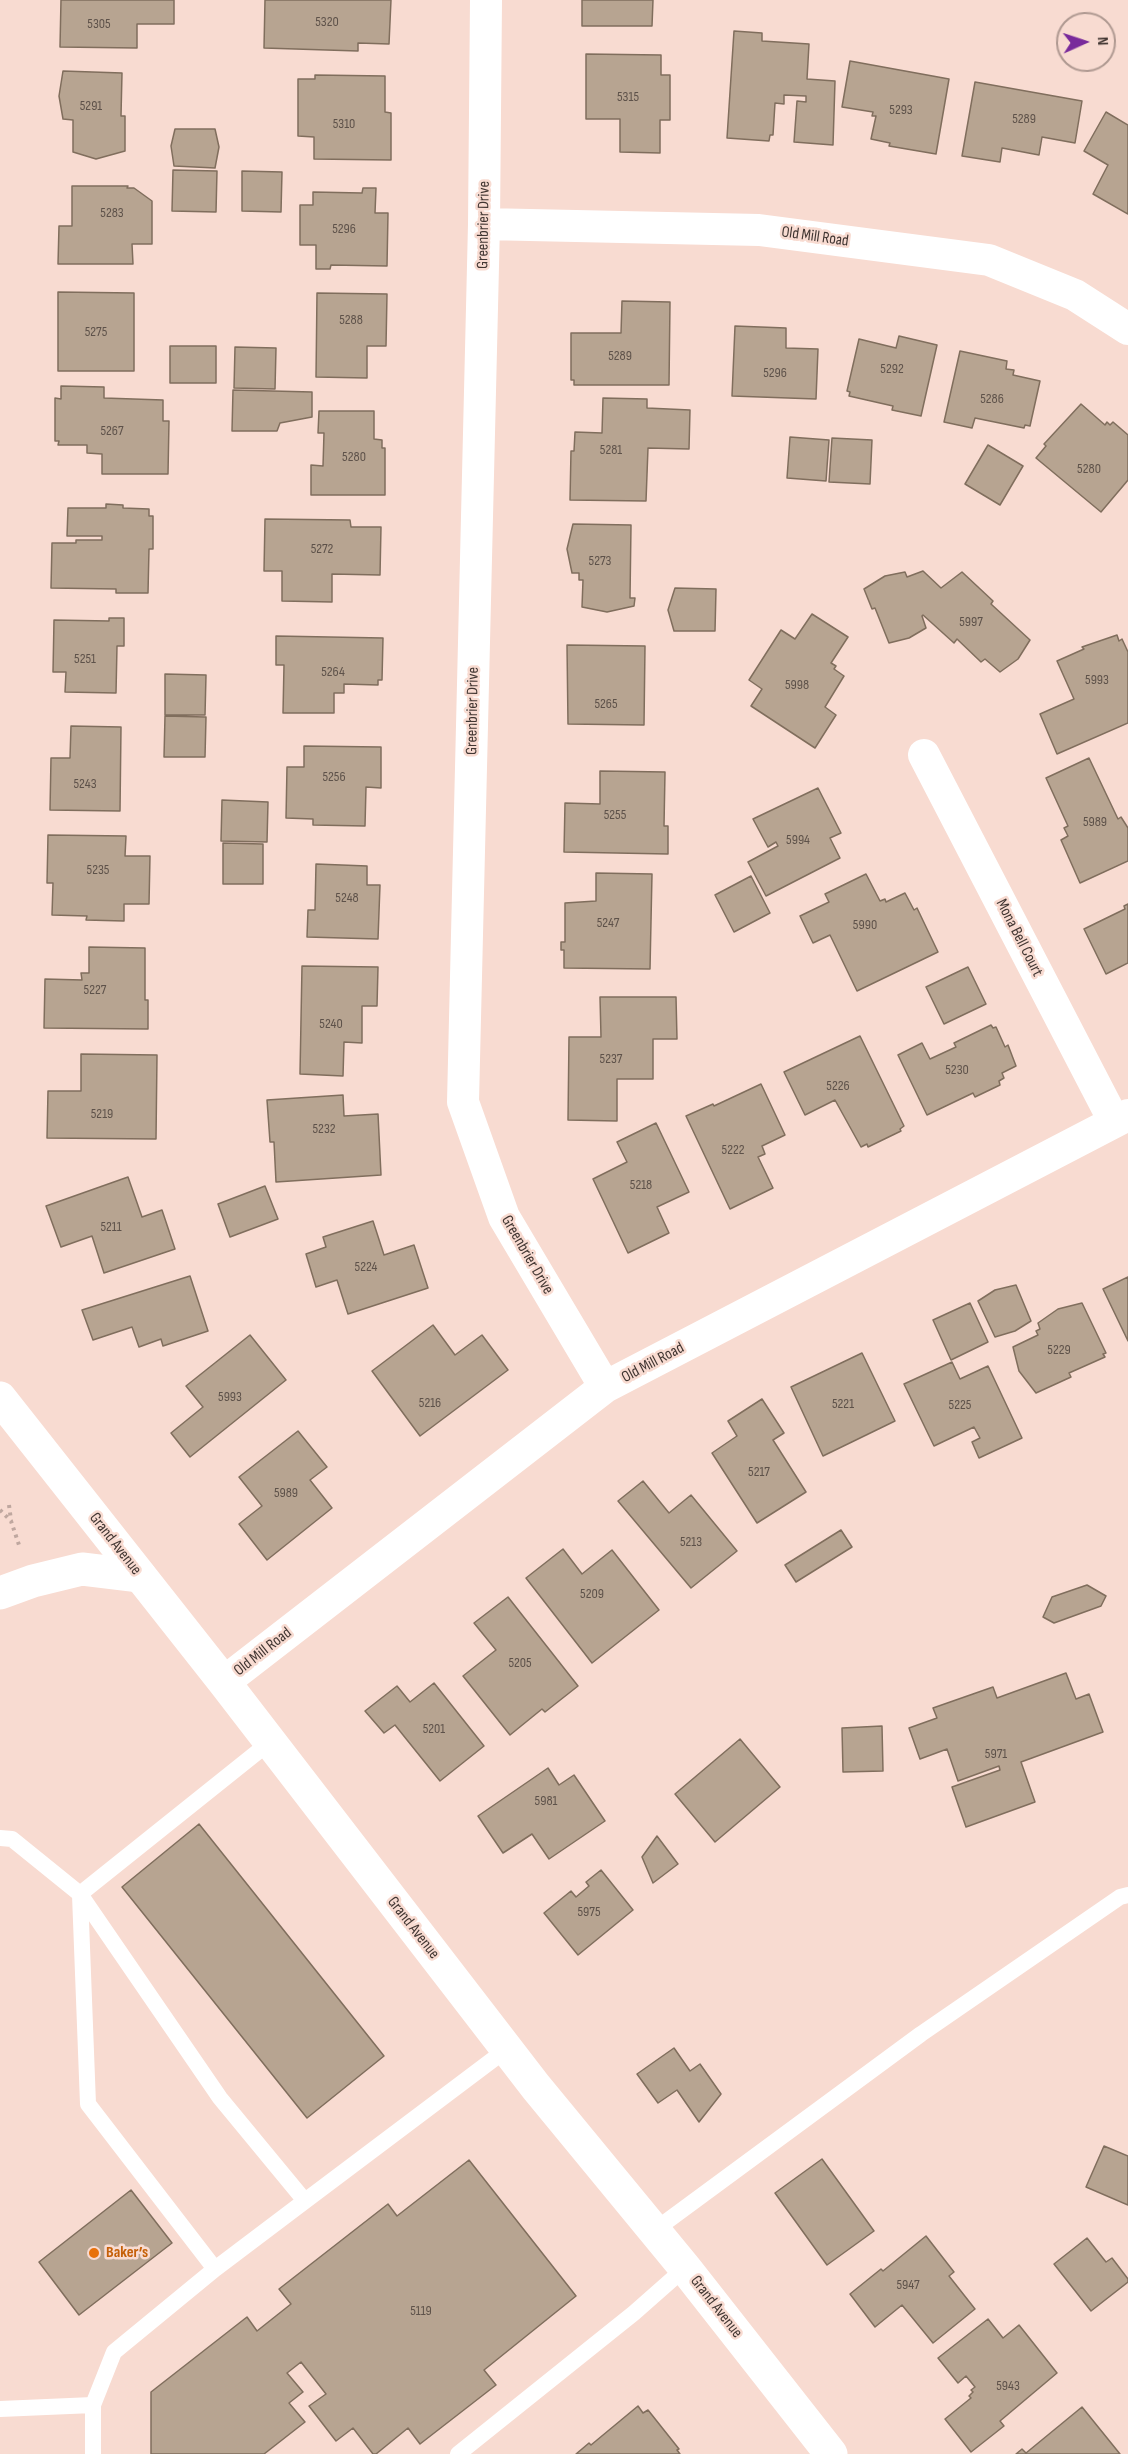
<!DOCTYPE html>
<meta charset="utf-8">
<style>
body{margin:0}
#map{position:relative;width:1128px;height:2454px;overflow:hidden;background:#f8dbd1;font-family:"Sofia Sans Condensed",sans-serif}
canvas{display:block}
.north{position:absolute;left:1056px;top:12px;width:60px;height:60px;box-sizing:border-box;background:#f8dbd1;border:2px solid #af9991;border-radius:50%;rotate:87deg;font-size:16px;font-weight:700;line-height:24px;text-align:center;color:#413632}
.north::after{content:'';display:block;margin:auto;width:21px;height:27px;background:#792a9b;clip-path:polygon(50% 0,100% 100%,50% 72%,0 100%)}
</style>
<div id="map">
<canvas width="1128" height="2454"></canvas>
<div class="north">N</div>
</div>
<script>
const ctx = document.querySelector('canvas').getContext('2d');
ctx.lineJoin = 'round';
function fillPath(path, color) { ctx.fillStyle = color; ctx.fill(path, 'evenodd'); }
function trace(path, color, width, dash) { ctx.strokeStyle = color; ctx.lineWidth = width; ctx.lineCap = dash ? 'butt' : 'round'; ctx.setLineDash(dash || []); ctx.stroke(path); }
function label(font, color, halo, rows, align = 'center') {
  ctx.font = font + ' "Sofia Sans Condensed",sans-serif'; ctx.lineWidth = 5; ctx.setLineDash([]); ctx.textBaseline = 'middle'; ctx.strokeStyle = halo; ctx.fillStyle = color; for (const [text, x, y, turn = 0] of rows) {
    ctx.save(); ctx.translate(x, y); ctx.rotate((+turn || 0) * Math.PI / 180); ctx.textAlign = isNaN(turn) ? turn : align; if (halo) ctx.strokeText(text, 0, 0); ctx.fillText(text, 0, 0); ctx.restore();
  }
}
const building = new Path2D(`
 M61 0H174V24H137V48L60 47Z
 M265 0H391L389 44 358 43V51L264 48Z
 M582 0H653L652 26H582Z
 M734 31 762 33V41L809 44 807 79 835 81 833 145 794 142 797 101 806 102V96L784 95V104L775 103 773 135H770L769 141 727 138Z
 M586 54 661 55V75H670V120H660V153L620 152V119H586Z
 M850 61 949 79 936 154 889 146 890 143 871 139 876 116H872L873 112 842 107Z
 M63 71 122 73 121 116H125V151L96 159 73 152V120L63 119 59 96Z
 M315 75 385 76V112L391 113V160L314 159V137L298 136V79H315Z
 M975 82 1082 101 1075 143 1042 137 1039 155 1002 148 1000 162 962 156Z
 M1106 112 1128 125V214L1093 194 1108 165 1084 151Z
 M175 129H215L219 147 215 168 174 166 171 146Z
 M173 170 217 171 216 212 172 211Z
 M242 171 282 172 281 212 242 211Z
 M72 186H128L127 188H134L152 201V244H132L133 264H58L59 226H72Z
 M363 188H376L375 213H388L387 266 331 265 330 269H316V245H300V205H313V192L362 193Z
 M58 292 134 293V371H58Z
 M317 293 387 294 386 346H367V378L316 377Z
 M622 301 670 302 669 385H574V380H571V333H621Z
 M735 326 786 328V348L818 349 816 399 732 396Z
 M899 336 937 345 921 416 892 410 893 406 849 396 850 392 847 391 859 339 896 348Z
 M170 346H216V383H170Z
 M235 347 276 348 275 389 234 388Z
 M960 351 1007 361 1006 369 1014 370 1013 375 1040 381 1030 426 1025 425 1024 428 975 418 972 428 944 422Z
 M61 386 104 387V398L163 400V421H169L168 474H102V454L87 453V445H58L59 441H55V398L61 399Z
 M233 390 312 392V417L280 423 277 431H232Z
 M603 398 647 399V408L690 410 689 449 648 448 646 501 570 500 571 451H574L575 432 602 433Z
 M1081 404 1105 425 1107 422 1110 425 1113 422 1128 435V480L1101 512 1036 458 1046 446 1044 444Z
 M319 411H374V439L382 440V448H385V495H311V465L323 466 324 433H318Z
 M790 437 829 440 826 481 787 478Z
 M832 438 872 440 870 484 829 482Z
 M988 445 1023 466 1000 505 965 484Z
 M106 504 123 505V508L149 509V516H153V549H149L148 593H116V589L51 588 52 543H76V540H102V536H67L68 508H106Z
 M265 519 350 520 351 527H381L380 575 332 574V602L282 601V571H264Z
 M573 524 631 525 630 598H635L634 606 607 612 582 607 583 580H579V573H572L567 549Z
 M923 571 941 588 962 572 993 601 991 604 1030 640 1018 659 1000 672 985 659 981 662 957 639 954 643 923 615 922 616 926 628 909 638 889 643 875 608 872 609 864 589 885 576 905 572 907 577Z
 M675 588 716 589 715 631H674L668 610Z
 M812 614 848 637 831 663 836 666 834 669 844 676 825 707 836 715 815 748 751 706 762 689 749 680 781 630 795 639Z
 M109 618H124V646H117L116 693 65 692 66 672H53L54 620 109 621Z
 M1117 635 1119 641 1122 639 1128 652V723L1057 754 1040 714 1074 699 1057 661 1084 649 1082 647Z
 M276 636 383 638 382 680H378V685L344 684V693H334V713H283L284 665H276Z
 M567 645 645 646 644 725 568 724Z
 M165 674 206 675 205 715H165Z
 M165 716 206 717 205 757H164Z
 M71 726 121 727 120 811 50 810 51 758H70Z
 M304 746 381 747V788L366 787 365 826 313 825V819L286 818 287 767H304Z
 M1089 758 1118 819 1121 817 1128 828V861L1080 883 1061 840 1068 836 1064 828 1068 826 1046 778Z
 M600 771 665 772 664 826H668V854L564 852 565 803 600 804Z
 M818 788 841 833 830 838 840 858 766 896 748 862 778 846 776 842 768 847 753 819Z
 M222 800 268 802 267 842 221 841Z
 M48 835 126 836 125 856H150L149 904H124V921L86 920 87 916 52 915 53 883H47Z
 M223 843 263 844V884H223Z
 M316 864 367 866V885H380L378 939 307 937 308 910H315Z
 M596 873 652 874 650 969 564 968V950H561V942H565V903L596 901Z
 M866 874 880 901 885 899 886 902 905 893 914 910 917 908 938 952 857 991 830 935 813 943 800 916 829 902 825 894Z
 M751 876 770 913 734 932 715 895Z
 M1128 904V963L1106 974 1084 929 1125 909 1124 906Z
 M89 947 145 948V1000H148V1029L44 1028 45 979 82 980 81 973H89Z
 M302 966 378 967 377 1006H362V1043L344 1042 343 1076 300 1074Z
 M968 967 986 1004 944 1024 926 987Z
 M600 997H676L677 1039H653V1079H617V1121L568 1120 569 1037H601Z
 M991 1025 993 1028 996 1027 1005 1047 1008 1045 1016 1066 1002 1073 1004 1078 999 1081 1000 1085 975 1097 973 1093 927 1115 898 1055 922 1043 930 1059 956 1047 954 1043Z
 M860 1036 904 1126 900 1129 901 1131 868 1147 867 1144 861 1147 835 1100 805 1115 784 1072Z
 M81 1054 157 1055 156 1139 47 1138 48 1091H81Z
 M761 1084 785 1135 762 1146 765 1154 758 1157 773 1188 730 1209 686 1116 713 1104 714 1106Z
 M343 1095 344 1116 378 1114 381 1175 276 1182 274 1142H270L267 1100Z
 M656 1123 689 1192 657 1207 669 1233 628 1253 593 1179 627 1162 617 1142Z
 M128 1177 142 1217 162 1210 175 1249 104 1273 92 1236 61 1247 46 1206Z
 M265 1186 278 1219 230 1237 218 1204Z
 M373 1221 384 1255 414 1245 428 1288 348 1314 337 1280 316 1287 306 1254 326 1247 323 1237Z
 M190 1276 208 1331 163 1346 161 1339 139 1347 132 1327 93 1340 82 1310Z
 M1128 1277V1341L1103 1289Z
 M1016 1285 1031 1321 1015 1331 995 1337 978 1301 995 1290Z
 M970 1303 988 1342 951 1360 933 1320Z
 M1082 1303 1106 1353 1103 1354 1105 1357 1069 1373 1071 1377 1036 1393 1019 1371 1013 1347 1038 1335 1036 1331 1040 1329 1038 1323 1058 1309Z
 M433 1325 455 1355 482 1335 508 1370 420 1436 372 1371Z
 M250 1335 286 1380 190 1457 171 1433 203 1407 186 1386Z
 M862 1353 895 1421 823 1456 791 1387Z
 M952 1362 960 1379 988 1366 1022 1438 979 1458 972 1442 980 1438 974 1427 934 1446 904 1384Z
 M762 1399 784 1433 773 1440 806 1492 757 1523 712 1453 737 1436 728 1421Z
 M298 1431 327 1467 310 1480 332 1508 267 1560 239 1524 262 1506 239 1477Z
 M643 1481 669 1513 691 1495 737 1551 691 1588 618 1501Z
 M841 1530 852 1547 796 1582 785 1565Z
 M563 1549 582 1574 612 1550 659 1610 592 1663 526 1578Z
 M1087 1585 1106 1596 1101 1606 1054 1623 1043 1617 1052 1597Z
 M508 1597 578 1686 545 1712 542 1709 510 1735 463 1676 496 1650 474 1623Z
 M1066 1673 1076 1699 1089 1694 1103 1732 1021 1762 1035 1802 966 1827 952 1787 1000 1770 999 1766 958 1781 947 1749 920 1759 909 1728 937 1718 933 1708 993 1687 997 1698Z
 M434 1683 484 1746 440 1781 395 1725 384 1733 365 1711 397 1686 410 1702Z
 M882 1726 883 1771 843 1772 842 1728Z
 M740 1739 780 1787 715 1842 675 1794Z
 M548 1768 559 1785 574 1775 605 1821 549 1859 532 1834 503 1853 478 1816Z
 M199 1824 384 2056 307 2118 122 1887Z
 M657 1836 678 1864 653 1883 642 1857Z
 M601 1870 633 1910 578 1955 544 1913 571 1891 576 1897 589 1886 586 1882Z
 M674 2048 690 2071 700 2064 721 2094 699 2122 677 2090 658 2103 637 2074Z
 M1104 2146 1128 2156V2205L1086 2187Z
 M822 2159 874 2231 827 2265 775 2193Z
 M469 2160 576 2296 484 2370 496 2385 420 2444 408 2428 376 2454H373L353 2428 336 2441 309 2406 326 2394 301 2362 287 2373 303 2392 289 2403 305 2422 264 2454H151V2392L247 2317 257 2331 291 2304 279 2289 388 2204 397 2216Z
 M131 2190 172 2243 79 2315 39 2262Z
 M926 2236 954 2272 949 2276 975 2309 933 2343 902 2305 875 2327 850 2294 881 2269 883 2271Z
 M1087 2238 1106 2262 1112 2258 1128 2279V2282L1091 2311 1054 2264Z
 M988 2319 1003 2338 1019 2325 1057 2373 1000 2421 1004 2426 971 2452 945 2419 971 2398 969 2396 973 2392 971 2390 975 2387 966 2376 958 2383 938 2358Z
 M638 2406 643 2413 648 2410 679 2449 677 2450 680 2454H576L589 2443 591 2445Z
 M1082 2407 1120 2454H1016L1022 2449 1026 2453Z`);
fillPath(building, '#b7a491');
trace(building, '#806e5d', 1.5);
trace(new Path2D(`
 M9 1505 11 1520
 M0 1510 11 1521 20 1548`), '#bfa79f', 4, [3, 4.5]);
trace(new Path2D(`
 M0 1838 12 1839 80 1894 270 1742
 M80 1894 220 2098 305 2201 507 2049
 M80 1895 88 2104 215 2269 305 2201
 M655 2230 921 2034 1120 1897 1128 1895
 M0 2409 93 2405 114 2352 215 2269
 M93 2454V2405
 M458 2454 634 2313 685 2268`), '#fff', 16);
trace(new Path2D(`
 M486 0 484 224 463 1102 504 1217 605 1387
 M484 224 759 230 989 260 1075 295 1128 329
 M924 755 1114 1121
 M224 1682 605 1387 1128 1115`), '#fff', 32);
trace(new Path2D(`
 M0 1398 224 1682 536 2087 685 2268 831 2454`), '#fff', 33);
trace(new Path2D(`
 M0 1593 33 1581 82 1569 140 1576`), '#fff', 33);
for (const [x, y, r, color] of [
 [94,2253,6,"#e8710a"]
]) { const dot = new Path2D(); dot.arc(x, y, r, 0, 2 * Math.PI); ctx.fillStyle = color; ctx.fill(dot); trace(dot, '#f8dbd1', 2); }
label('14px', '#5e524a', null, [
 ["5320",327,22],
 ["5305",99,24],
 ["5315",628,97],
 ["5291",91,106],
 ["5293",901,110],
 ["5289",1024,119],
 ["5310",344,124],
 ["5283",112,213],
 ["5296",344,229],
 ["5288",351,320],
 ["5275",96,332],
 ["5289",620,356],
 ["5292",892,369],
 ["5296",775,373],
 ["5286",992,399],
 ["5267",112,431],
 ["5281",611,450],
 ["5280",354,457],
 ["5280",1089,469],
 ["5272",322,549],
 ["5273",600,561],
 ["5997",971,622],
 ["5251",85,659],
 ["5264",333,672],
 ["5993",1097,680],
 ["5998",797,685],
 ["5265",606,704],
 ["5256",334,777],
 ["5243",85,784],
 ["5255",615,815],
 ["5989",1095,822],
 ["5994",798,840],
 ["5235",98,870],
 ["5248",347,898],
 ["5247",608,923],
 ["5990",865,925],
 ["5227",95,990],
 ["5240",331,1024],
 ["5237",611,1059],
 ["5230",957,1070],
 ["5226",838,1086],
 ["5219",102,1114],
 ["5232",324,1129],
 ["5222",733,1150],
 ["5218",641,1185],
 ["5211",111,1227],
 ["5224",366,1267],
 ["5229",1059,1350],
 ["5993",230,1397],
 ["5216",430,1403],
 ["5221",843,1404],
 ["5225",960,1405],
 ["5217",759,1472],
 ["5989",286,1493],
 ["5213",691,1542],
 ["5209",592,1594],
 ["5205",520,1663],
 ["5201",434,1729],
 ["5971",996,1754],
 ["5981",546,1801],
 ["5975",589,1912],
 ["5947",908,2285],
 ["5119",421,2311],
 ["5943",1008,2386]
]);
label('16px', '#413632', '#f8dbd1', [
 ["Greenbrier Drive",484,225,-89],
 ["Old Mill Road",815,237,8],
 ["Greenbrier Drive",473,711,-89],
 ["Mona Bell Court",1019,938,63],
 ["Greenbrier Drive",527,1255,60],
 ["Old Mill Road",653,1363,-28],
 ["Grand Avenue",115,1544,52],
 ["Old Mill Road",263,1652,-38],
 ["Grand Avenue",413,1928,52],
 ["Grand Avenue",716,2307,52]
]);
label('bold 16px', '#c56008', '#f8dbd1', [
 ["Baker’s",106,2253]
], 'left');
</script>
